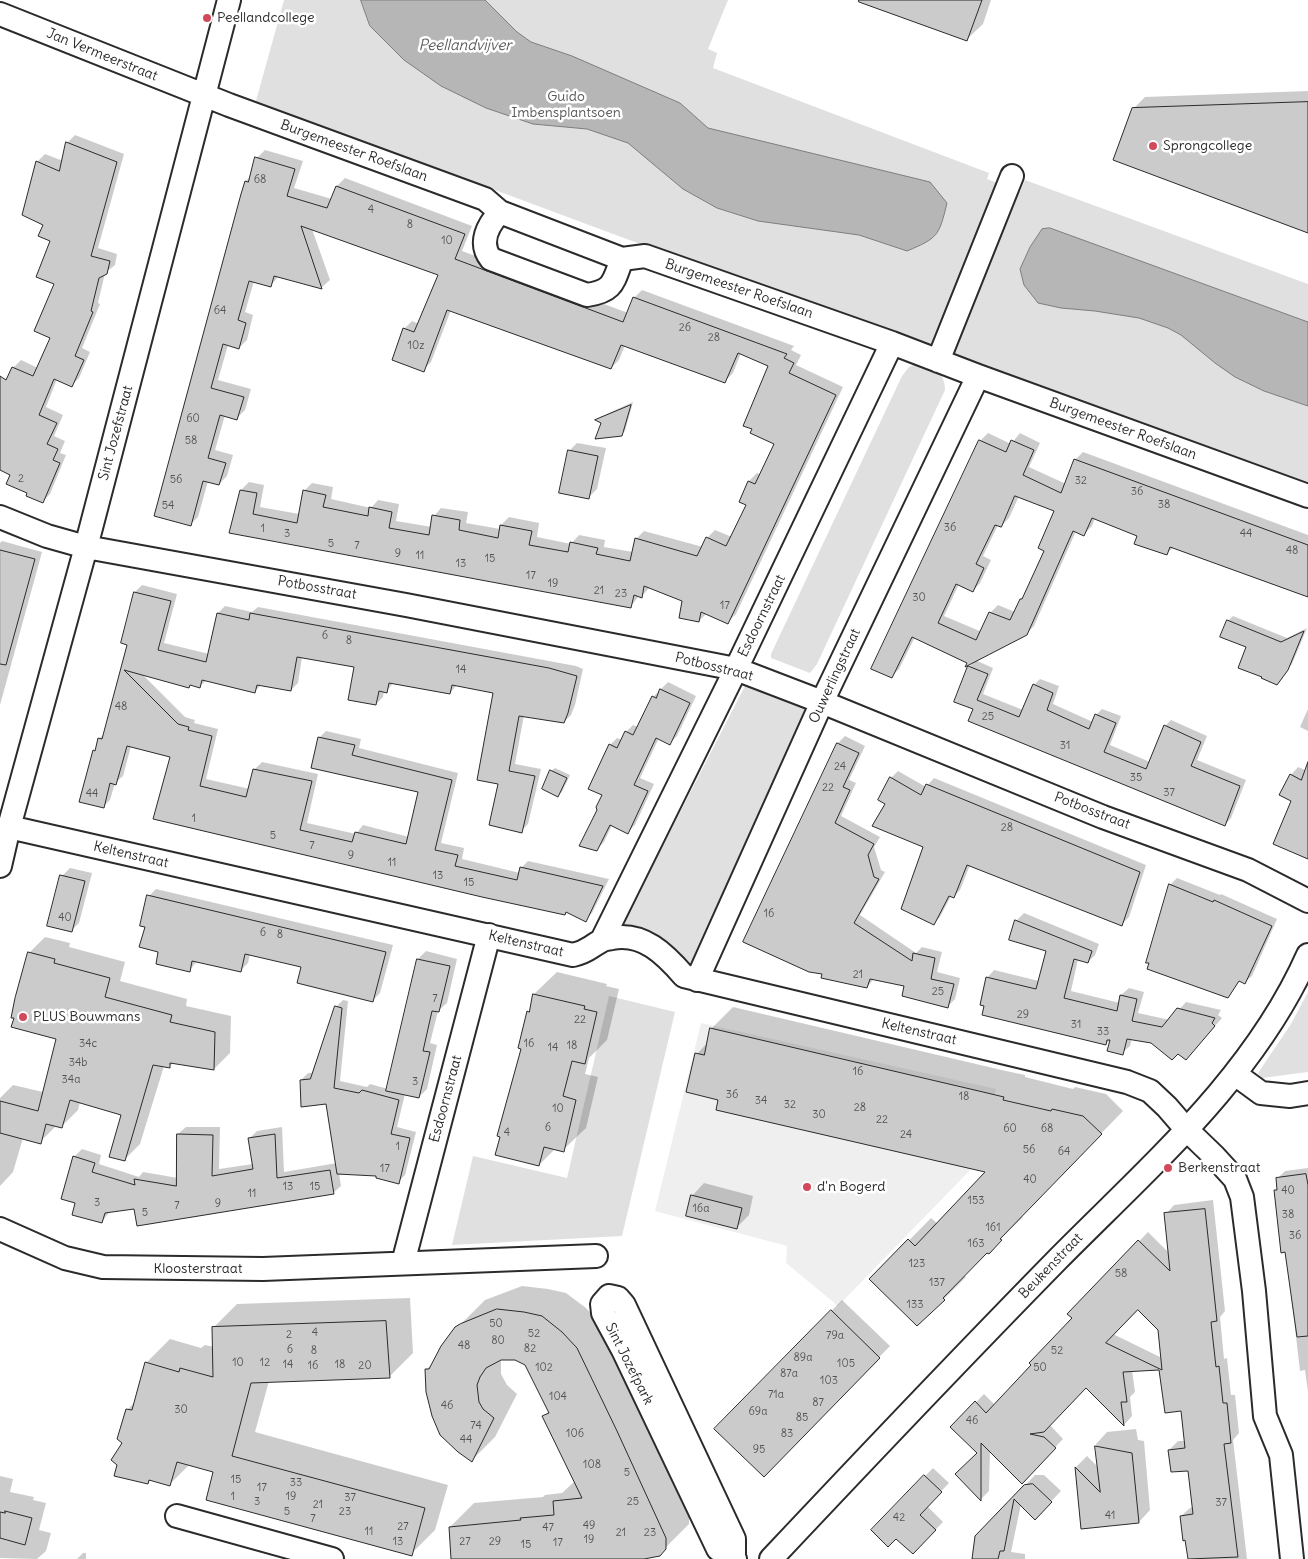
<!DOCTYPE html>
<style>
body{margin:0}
canvas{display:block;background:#fff}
</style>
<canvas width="1308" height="1559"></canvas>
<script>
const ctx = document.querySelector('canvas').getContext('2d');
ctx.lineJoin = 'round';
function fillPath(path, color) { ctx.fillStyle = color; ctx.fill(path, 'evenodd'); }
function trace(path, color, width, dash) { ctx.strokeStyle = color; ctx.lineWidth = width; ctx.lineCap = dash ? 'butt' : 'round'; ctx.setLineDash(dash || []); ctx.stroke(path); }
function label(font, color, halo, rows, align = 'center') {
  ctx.font = font + ' Delius,sans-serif'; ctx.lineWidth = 5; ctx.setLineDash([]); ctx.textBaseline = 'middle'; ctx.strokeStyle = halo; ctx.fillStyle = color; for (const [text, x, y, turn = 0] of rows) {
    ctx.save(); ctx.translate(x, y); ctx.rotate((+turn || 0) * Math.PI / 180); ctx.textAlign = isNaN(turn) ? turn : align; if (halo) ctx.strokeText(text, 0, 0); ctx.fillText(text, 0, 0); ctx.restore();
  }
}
fillPath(new Path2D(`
 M701 1023 996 1089 977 1163 838 1306 786 1263 787 1246 655 1211Z`), '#efefef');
fillPath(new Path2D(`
 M284 0H728L708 49 717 53 713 68 989 173 987 179 1020 192 1025 180 1308 284V489L914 346 256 101Z
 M919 362C934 368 945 372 945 390L817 664 810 673 771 658V654L902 376 909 367Z
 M753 678 811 709 693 969C676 946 649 929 622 925L745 686Z
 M1308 992V1072L1262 1078 1258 1073 1291 1024Z
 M609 996 675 1012 622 1236 452 1245 473 1156 567 1178Z`), '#e0e0e0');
const water = new Path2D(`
 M361 0H485L517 32 531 42 572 56 680 103 708 128 930 182 947 203C939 236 938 238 907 251L859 235 758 221 717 208 683 189 628 143 587 129 533 124 486 108 441 86 404 60 370 26Z
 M1050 228 1308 322V406L1264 391 1235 377 1215 363 1181 335 1168 328 1139 318 1095 311 1061 308 1038 303 1024 285 1020 269 1030 247 1042 229Z`);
fillPath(water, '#b6b6b6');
trace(water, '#7e7e7e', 1);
fillPath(new Path2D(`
 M857 0H991L983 24 966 40Z
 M1308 91V231L1133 109 1145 97Z
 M75 135 124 154 98 248 117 254 115 265 105 273 98 303 100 304 82 348 90 352 79 378 72 385 57 379 46 407 63 415 54 436 65 441 60 453 66 455 50 494 43 501 28 492 11 475 0 470V401L13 368 21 360 38 368 51 337 55 283 52 240 44 224 37 162 45 154 63 161 67 143Z
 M265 150 303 161 294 188 332 199 337 186 345 178 472 226 462 251 628 313 634 298 642 290 794 346 791 350 801 355 796 365 843 387 736 614 728 622 707 613 699 621 684 600 650 587 641 597 639 596 631 606 230 532 241 490 249 482 264 485 260 507 299 514 304 491 312 483 333 487 331 499 371 508 378 500 399 504 396 521 432 527 434 516 441 508 468 512 466 523 500 529 501 525 509 517 539 523 537 537 571 544 579 535 605 540 604 547 633 552 636 539 644 531 703 547 707 538 715 530 732 537 748 505 740 501 749 481 757 473 761 475 775 444 769 365 741 353 733 373 725 381 625 345 619 360 611 368 451 310 431 362 423 370 404 329 412 321 419 324 440 275 312 229 330 280 322 287 279 276 271 285 254 281 245 312 253 315 247 340 239 348 228 345 218 380 251 389 245 410 237 418 225 415 215 450 233 455 227 476 219 484 208 481 198 517 190 525 156 516 246 181 251 176 257 158Z
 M633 402 625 431 621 435 597 420 600 417Z
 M988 433 1011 444 1020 433 1040 443 1029 467 1066 484 1075 460 1083 452 1308 535V591L1174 547 1166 554 1139 535 1095 518 1092 526 1084 534 1076 531 1034 626 1026 634 975 660 993 668 983 694 1023 710 1034 685 1040 679 1059 686 1053 704 1093 722 1096 715 1102 709 1121 716 1110 745 1150 762 1165 726 1171 720 1207 736 1197 760 1246 780 1231 818 1225 825 975 708 969 667 974 662H968L915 637 899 669 891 677 980 441ZM1019 496 1056 510 1046 550 1025 595 1021 599 1015 612 998 605 990 613 982 632 944 616 959 584 973 591 980 583 991 560 983 556 998 525 1001 526 1009 518Z
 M577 443 606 448 597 489 589 497 569 451Z
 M2 541 42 552 0 705V543Z
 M142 585 177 594 164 643 209 654 218 613 225 606 252 612 258 607 576 666 583 669 575 705 571 715 564 722 524 715 515 764 541 769 528 824 521 831 500 783 495 692 457 685 450 693 394 682 386 692 384 691 383 697 376 704 356 666 302 657 298 683 291 690 261 685 255 691 207 680 200 686 191 684 189 686 141 673 185 717 195 720 194 723 218 729 206 779 250 789 255 769 262 762 318 774 307 823 356 834 363 825 409 837 420 791 319 738 326 731 361 739 359 748 458 773 441 843 464 848 462 859 520 873 521 868 528 861 609 879 592 913 585 920 567 911 565 913 155 818 171 757 131 746 123 776 115 783 110 800 103 807 94 751 97 748 99 739 105 733 129 644 135 592Z
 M1233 616 1287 638 1307 628 1292 664 1281 679 1248 647 1228 621Z
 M668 682 696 696 677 736 670 743 659 738 640 778 654 784 635 825 628 832 612 825 604 842 597 849 598 810 603 794 610 745 617 738 622 740 626 732 633 725 638 727 653 697Z
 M1308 709V731L1300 727Z
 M845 736 865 746 849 780 856 783 841 816 880 837 874 847 881 870 885 872 860 915 916 953 922 947 942 952 937 972 960 978 955 999 948 1006 906 985 874 979 867 987 823 977 838 743Z
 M1308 764V853L1293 800 1291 775 1298 767 1305 770Z
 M555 768 570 775 562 792 558 795 551 771Z
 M898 771 926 787 934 778 1146 865 1129 917 1122 924 970 865 960 890 953 897 951 896 940 917 933 924 924 846 887 803 880 800 891 778Z
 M70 868 92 873 79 923 71 931 62 876Z
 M1177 878 1220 895 1221 894 1277 919 1252 976 1245 982 1240 980 1228 996 1170 885Z
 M156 889 393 945 380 993 373 1000 302 966 250 954 248 963 241 970 197 961 190 970 160 951 146 926 149 896Z
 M1024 913 1099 944 1095 955 1088 962 1078 959 1071 991 1120 1003 1121 995 1129 988 1144 992 1138 1013 1170 1020 1186 1002 1221 1010 1218 1015 1222 1018 1186 1059 1179 1052 1152 1042 1132 1038 1130 1046 1122 1053 1112 1038 1106 1044 987 978 994 970 1039 981 1047 950 1011 939 1016 921Z
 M45 937 70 943 69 947 125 962 120 981 187 999 186 1006 231 1016 230 1053 214 1069 174 1062 169 1067 164 1066 140 1144 124 1160 122 1114 80 1102 78 1110 62 1126H56L40 1142 23 1138 13 1172 0 1186V1098L13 1085 43 1092 57 1039 29 953Z
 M426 951 457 959 447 1003 438 1011 430 1043 437 1045 427 1089 419 1097 405 1094 397 1127 416 1132 405 1175 398 1182 378 1175 339 1173 341 1186 333 1193 135 1207 110 1211 102 1222 77 1202 74 1157 82 1149 101 1155 99 1164 139 1177 143 1172 178 1178V1134L186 1127H220L219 1169 253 1164 249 1139 257 1131 282 1127 284 1172 337 1163 327 1103 301 1080 308 1073H313L336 1007 343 1000 348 1001 340 1081 367 1087 370 1084 388 1089 418 959Z
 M557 972 607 984 606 986 619 989 607 1040 589 1058 585 1074 598 1077 586 1128 563 1150 555 1149 539 1165 522 1048 528 1012 531 1009 534 994Z
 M733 1007 1006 1071 1025 1075V1077L1073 1089 1075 1087 1106 1094 1123 1111 1021 1216 1023 1217 964 1275 966 1277 944 1299 871 1279 931 1218 938 1224 988 1172 720 1099 697 1054 708 1042 711 1029Z
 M1308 1168V1392L1305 1370 1300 1371 1286 1251 1276 1191 1278 1188 1277 1179 1285 1171Z
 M704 1183 753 1196 749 1215 737 1227 692 1196Z
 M1213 1200 1225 1311 1220 1317 1224 1359 1227 1358 1231 1395H1235L1239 1433 1233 1440 1247 1559H1189L1181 1516 1190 1508 1193 1507 1189 1470 1169 1450 1178 1441H1185L1182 1410 1166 1412 1160 1369 1132 1370 1135 1392 1130 1397 1132 1416 1124 1425 1086 1387 1050 1425 1063 1439 1022 1482 990 1450 989 1491 981 1499 978 1453 952 1427 984 1394 995 1405 1074 1318 1069 1314 1148 1232 1170 1254 1166 1214 1174 1205ZM1138 1309 1159 1329 1162 1358 1113 1334Z
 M522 1286 548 1289 566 1293 586 1308 600 1324 689 1514V1524L665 1548 629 1559H452L450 1527 474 1503 543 1497 545 1495 562 1493 575 1481 544 1416 549 1411 526 1364 515 1359H501V1374L507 1385 517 1394 495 1437 472 1460 426 1370 434 1362 461 1324 485 1300Z
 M410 1298 413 1353 389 1377 269 1381 255 1432 448 1485 435 1530 411 1554 215 1471 190 1464 169 1485 151 1480 148 1483 124 1443 127 1410 136 1401 146 1363 170 1339 201 1348 205 1345 214 1347 213 1328 237 1304Z
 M842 1300 890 1346 764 1475 716 1429Z
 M1136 1429 1138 1440 1144 1441 1150 1510 1139 1522 1082 1528 1076 1467 1087 1456 1098 1467 1096 1444 1107 1432Z
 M933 1468 949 1483 927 1506 943 1522 913 1553 886 1516Z
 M1035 1475H1044L1061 1491 1035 1518 1021 1504 1011 1552 1025 1554V1559H972L976 1536Z
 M0 1476 13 1479 10 1492 34 1497 33 1500 46 1503 39 1530 51 1533 46 1551 37 1559 0 1558Z
 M83 1553H86V1559H77Z`), '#0003');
const building = new Path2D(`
 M859 0H982L967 41 859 2Z
 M1308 102V233L1113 160 1132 108Z
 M66 142 117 162 91 256 110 261 107 274 99 278 91 311 93 312 75 356 84 360 72 387 54 379 39 415 57 423 47 444 58 449 53 460 60 463 43 503 26 496 27 493 6 484 10 475 0 470V376L6 380 12 367 33 376 50 338 34 331 54 284 36 277 50 241 38 236 43 225 22 215 36 161 59 171Z
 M255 157 295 169 287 196 327 208 336 186 465 234 455 259 623 322 633 297 787 354 784 358 794 363 789 373 836 395 728 624 701 612 699 622 679 618 682 601 644 586 642 598 634 595 631 608 229 533 240 490 257 493 253 514 297 523 303 490 326 495 323 507 368 516 369 507 392 512 389 528 429 535 432 515 460 520 459 530 498 538 500 525 532 531 529 545 568 552 570 542 598 548 596 554 630 561 635 538 697 556 706 537 726 546 746 505 739 502 748 481 755 484 774 444 750 433 752 429 743 426 768 366 738 353 725 383 621 345 611 369 447 310 424 372 392 360 403 328 414 332 438 275 301 226 322 289 274 276 271 287 249 281 238 320 246 323 239 349 223 344 211 388 244 397 237 420 220 415 208 458 226 463 219 485 203 481 191 526 154 516 241 194 245 181 248 182Z
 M631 405 622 436 595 439 601 423 595 420Z
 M979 440 1006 452 1011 440 1034 450 1023 475 1061 493 1074 459 1308 545V597L1170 547 1167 555 1134 544 1137 536 1092 518 1084 536 1073 531 1027 635 965 667 967 663 912 637 892 678 871 669ZM1015 496 1054 511 1038 548 1044 551 1022 599H1020L1010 620 989 612 976 640 938 623 956 584 973 592 984 568 976 564 995 525 1001 527Z
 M568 450 598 456 589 499 559 493Z
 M0 550 35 559 6 665 0 664Z
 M134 592 171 601 158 650 206 662 217 613 249 620 250 613 549 668 577 676 568 713 564 723 519 716 509 771 535 776 522 833 489 825 498 784 477 780 493 693 452 685 450 694 389 683 387 693 379 691 376 705 348 700 354 667 297 657 291 691 257 685 255 693 202 680 200 688 190 685 189 688 124 670 178 724 189 727 188 730 212 736 200 786 246 797 253 769 312 781 300 830 352 842 355 832 406 844 418 792 311 768 318 737 355 745 352 755 452 780 435 850 458 855 455 866 517 880 520 867 603 886 586 922 566 912 565 915 482 897 153 819 170 757 127 746 116 785 110 783 104 808 79 802 93 750 95 751 98 738 102 739 127 645 121 643Z
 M1227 620 1281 642 1304 631 1288 670 1277 685 1261 678 1262 677 1238 668 1246 647 1220 637Z
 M968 666 988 674 977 700 1019 717 1033 684 1053 693 1047 710 1089 729 1095 714 1116 723 1104 752 1146 769 1164 725 1201 742 1191 766 1240 786 1225 826 968 721 973 709 954 702Z
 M660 689 690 703 670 745 656 738 634 785 648 791 628 834 610 825 597 851 579 846 597 810 596 807 602 795 588 789 609 744 617 748 625 731 633 735 652 696 656 698Z
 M837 743 859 753 843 787 850 790 835 823 874 844 868 855 874 877 879 879 854 923 912 961 913 953 935 958 931 979 954 984 948 1008 902 996 904 986 870 979 867 988 821 978 822 974 809 972 743 942Z
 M1308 762V859L1273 844 1291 801 1279 795 1290 774 1301 780Z
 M550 770 567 778 558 797 542 789Z
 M890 777 921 795 926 784 1140 872 1122 926 967 865 954 898 949 896 934 925 901 909 923 847 872 826 885 804 878 800Z
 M60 875 85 881 72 932 47 926Z
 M1169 884 1213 902 1214 900 1272 926 1245 984 1239 981 1228 998 1147 969 1149 963H1146Z
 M147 895 386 952 373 1002 297 983 301 967 245 954 241 972 192 961 190 972 156 964 158 952 139 947 145 927 140 926Z
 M1015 920 1092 951 1088 963 1074 959 1064 998 1117 1011 1120 995 1137 999 1132 1021 1162 1027 1177 1008 1215 1018 1212 1023 1215 1026 1186 1060 1178 1054 1172 1060 1151 1043 1127 1039 1123 1055 1107 1051 1110 1040H1107L1106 1045 982 1015 984 1006 980 1005 986 977 1036 989 1046 951 1009 940Z
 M28 952 55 959 54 963 110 978 105 997 172 1015 170 1022 215 1032 214 1070 170 1063V1068L153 1065 125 1161 109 1157 121 1115 70 1100 62 1128 46 1124 41 1144 0 1133V1101L38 1111 56 1039 11 1027 14 1018H11L15 998Z
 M417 959 450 966 439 1012 432 1011 423 1051 430 1052 419 1098 386 1091Z
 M533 994 585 1006 584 1009 597 1012 585 1064 572 1061 563 1096 576 1100 564 1152 544 1147 539 1166 495 1155 500 1137 497 1136 521 1049 518 1048 527 1011 529 1012Z
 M335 1006 342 1008 334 1088 359 1093 362 1090 399 1100 391 1134 410 1138 399 1184 376 1178V1176L337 1174 326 1104 301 1107 300 1080 310 1079Z
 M710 1028 983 1092 1004 1097 1003 1100 1051 1111 1052 1109 1083 1116 1102 1134 1000 1239 1002 1240 989 1254 987 1253 943 1298 945 1300 917 1326 869 1279 908 1239 915 1246 985 1172 716 1110 718 1100 686 1092 695 1053 704 1055Z
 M177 1134 213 1135 212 1176 253 1169 248 1138 275 1134 277 1178 330 1170 334 1194 137 1226 134 1209 105 1213 102 1223 72 1215 75 1203 61 1199 73 1156 95 1163 92 1172 135 1185 134 1179 176 1186Z
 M1306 1174 1308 1185V1336L1297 1337 1285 1252 1281 1253 1274 1190H1277L1276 1178Z
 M691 1195 742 1208 737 1229 686 1216Z
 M1205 1209 1217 1321 1211 1322 1216 1367 1219 1366 1223 1403H1227L1231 1443 1224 1444 1238 1557 1188 1559 1185 1540 1183 1541 1180 1516 1193 1514 1188 1471 1171 1472 1168 1450 1185 1448 1181 1411 1165 1413 1159 1370 1123 1372 1127 1402H1121L1124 1426 1086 1388 1044 1432 1030 1434 1044 1437 1056 1448 1022 1484 981 1443V1501L955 1474 977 1453 950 1427 975 1401 986 1413 1031 1365 1029 1363 1072 1318 1067 1314 1138 1240 1170 1271 1164 1213ZM1138 1310 1158 1330 1162 1370 1106 1343Z
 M497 1309 524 1312 542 1316 562 1332 577 1348 617 1431 666 1538V1549L660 1556 644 1559H451L449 1527 521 1520 520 1518 554 1515 553 1501 582 1498 542 1416 549 1413 525 1365 515 1360H501L486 1368 480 1377 477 1385 479 1402 483 1409 494 1418 472 1462 458 1452 440 1435 432 1416 426 1392 425 1369H429L441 1346 455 1327 460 1324Z
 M831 1310 880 1358 764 1477 714 1429Z
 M386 1321 390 1378 251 1383 232 1456 425 1508 412 1556 206 1500 213 1472 177 1462 170 1486 149 1480 148 1484 114 1476 117 1465 111 1460 122 1443 117 1439 126 1409 132 1410 145 1362 179 1372 180 1368 213 1377 212 1327Z
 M1095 1446 1132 1453 1139 1523 1081 1529 1075 1467 1100 1492Z
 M924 1475 942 1492 920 1515 936 1530 913 1554 896 1539 888 1547 871 1530Z
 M1033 1484 1052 1502 1035 1520 1014 1499 1004 1551H1000L998 1559H972L975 1536 1024 1485Z
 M5 1511 32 1518 25 1545 0 1538V1512L5 1513Z`);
fillPath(building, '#cbcbcb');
trace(building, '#2b2b2b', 1);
const minor = new Path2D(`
 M0 14 229 105 485 199 500 212 622 259 645 256 892 343 978 376 1308 496
 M500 212C488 225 478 243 491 259L587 295C614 291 613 282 622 259
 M938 361 1012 176
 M0 517 47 536 86 547 406 605 736 669 822 702 1103 817 1248 870 1308 901
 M9 827 573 955C589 951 588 948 601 941 604 939 608 939 612 938 643 932 665 954 684 976L1127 1082 1150 1091 1167 1107 1186 1129 1214 1156 1235 1179 1242 1197 1254 1291 1265 1416 1281 1455 1292 1559
 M0 866 9 827 86 547 229 0
 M602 940 736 669 892 343
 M697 980 822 702 978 376
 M1235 1074 1261 1093 1290 1096 1308 1093
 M0 1229 65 1258 103 1267 263 1269 596 1256
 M403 1263 489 935
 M177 1516 332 1559
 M734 1558V1539L624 1305 618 1298 609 1296 602 1304 603 1313 623 1350 718 1549 735 1559
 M771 1559C866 1458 961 1358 1058 1259 1150 1166 1254 1077 1308 955`);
trace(minor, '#2b2b2b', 26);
trace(minor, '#fff', 22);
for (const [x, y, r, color] of [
 [207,18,5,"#d1495b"],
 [1153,146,5,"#d1495b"],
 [23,1017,5,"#d1495b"],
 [1168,1168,5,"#d1495b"],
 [807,1187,5,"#d1495b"]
]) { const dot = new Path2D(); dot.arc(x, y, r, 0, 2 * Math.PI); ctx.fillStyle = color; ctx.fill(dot); trace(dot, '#fff', 2); }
label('11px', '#535353', null, [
 ["68",260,180],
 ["4",371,210],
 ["8",410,225],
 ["10",447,241],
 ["64",220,311],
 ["26",685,328],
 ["28",714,338],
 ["10z",416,346],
 ["60",193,419],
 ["58",191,441],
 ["2",21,479],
 ["56",176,480],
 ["32",1081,481],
 ["36",1137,492],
 ["38",1164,505],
 ["54",168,506],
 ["36",950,528],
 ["1",263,529],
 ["3",287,534],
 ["44",1246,534],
 ["5",331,544],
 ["7",357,546],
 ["48",1292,551],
 ["9",398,554],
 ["11",420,556],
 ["15",490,559],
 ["13",461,564],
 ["17",531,576],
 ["19",553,584],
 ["21",599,591],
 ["23",621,594],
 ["30",919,598],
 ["17",725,606],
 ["6",325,636],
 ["8",349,641],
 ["14",461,670],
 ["48",121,707],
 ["25",988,717],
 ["31",1065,746],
 ["24",840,767],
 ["35",1136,778],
 ["22",828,788],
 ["37",1169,793],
 ["44",92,794],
 ["1",194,819],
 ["28",1007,828],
 ["5",273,836],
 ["7",312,846],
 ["9",351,856],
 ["11",392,863],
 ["13",438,876],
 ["15",469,883],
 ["16",769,914],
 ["40",65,918],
 ["6",263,933],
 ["8",280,935],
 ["21",858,975],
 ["25",938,992],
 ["7",435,999],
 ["29",1023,1015],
 ["22",580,1020],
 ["31",1076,1025],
 ["33",1103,1032],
 ["34c",88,1044],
 ["16",529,1044],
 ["18",572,1046],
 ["14",553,1048],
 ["34b",78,1063],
 ["16",858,1072],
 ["34a",71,1080],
 ["3",415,1082],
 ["36",732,1095],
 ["18",964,1097],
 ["34",761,1101],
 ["32",790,1105],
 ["28",860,1108],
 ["10",558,1109],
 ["30",819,1115],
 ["22",882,1120],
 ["6",548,1128],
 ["60",1010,1129],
 ["68",1047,1129],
 ["4",507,1133],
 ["24",906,1135],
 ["1",398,1147],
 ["56",1029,1150],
 ["64",1064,1152],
 ["17",385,1169],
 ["40",1030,1180],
 ["13",288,1187],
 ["15",315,1187],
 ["40",1288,1191],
 ["11",252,1194],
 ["153",976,1201],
 ["3",97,1203],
 ["9",218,1204],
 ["7",177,1206],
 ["16a",701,1209],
 ["5",145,1213],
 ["38",1288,1215],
 ["161",993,1228],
 ["36",1295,1236],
 ["163",976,1244],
 ["123",917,1264],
 ["58",1121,1274],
 ["137",937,1283],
 ["133",915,1305],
 ["50",496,1324],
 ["4",315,1333],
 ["52",534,1334],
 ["2",289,1335],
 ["79a",835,1336],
 ["80",498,1341],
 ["48",464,1346],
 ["82",530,1349],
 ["6",290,1350],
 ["8",314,1351],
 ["52",1057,1351],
 ["89a",803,1358],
 ["10",238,1363],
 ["12",265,1363],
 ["105",846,1364],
 ["14",288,1365],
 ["18",340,1365],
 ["16",313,1366],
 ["20",365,1366],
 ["102",544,1368],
 ["50",1040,1368],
 ["87a",789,1374],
 ["103",829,1381],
 ["71a",776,1395],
 ["104",558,1397],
 ["87",818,1403],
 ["46",447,1406],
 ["30",181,1410],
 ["69a",758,1412],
 ["85",802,1418],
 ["46",972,1421],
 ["74",476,1426],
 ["106",575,1434],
 ["83",787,1434],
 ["44",466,1440],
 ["95",759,1450],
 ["108",592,1465],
 ["5",627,1473],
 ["15",236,1480],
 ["33",296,1483],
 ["17",262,1488],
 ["1",233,1497],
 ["19",291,1497],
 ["37",350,1498],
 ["3",257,1502],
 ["25",633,1502],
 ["37",1221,1503],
 ["21",318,1505],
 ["5",287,1512],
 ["23",345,1512],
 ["41",1110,1516],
 ["42",899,1518],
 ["7",313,1519],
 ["49",589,1526],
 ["27",403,1527],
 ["47",548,1528],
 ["11",369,1532],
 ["21",621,1533],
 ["23",650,1533],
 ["19",589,1540],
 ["13",398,1542],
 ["27",465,1542],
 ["29",495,1542],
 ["17",558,1543],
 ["15",526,1545]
]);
label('14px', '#2b2b2b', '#fff', [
 ["Peellandcollege",217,18],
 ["Sprongcollege",1163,146],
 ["PLUS Bouwmans",33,1017],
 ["Berkenstraat",1178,1168],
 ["d'n Bogerd",817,1187]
], 'left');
label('14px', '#2b2b2b', '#fff', [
 ["Jan Vermeerstraat",102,55,22],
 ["Burgemeester Roefslaan",354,151,20],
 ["Burgemeester Roefslaan",739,289,19],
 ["Burgemeester Roefslaan",1123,429,20],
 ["Sint Jozefstraat",116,433,-75],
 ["Potbosstraat",317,588,10],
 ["Esdoornstraat",762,616,-64],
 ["Potbosstraat",714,667,14],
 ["Ouwerlingstraat",835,676,-65],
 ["Potbosstraat",1092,811,21],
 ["Keltenstraat",131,855,13],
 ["Keltenstraat",526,944,13],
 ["Keltenstraat",919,1032,13],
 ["Esdoornstraat",446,1099,-75],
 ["Beukenstraat",1051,1266,-46],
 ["Kloosterstraat",198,1269],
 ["Sint Jozefpark",629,1364,63]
]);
label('14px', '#585858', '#fff', [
 ["Guido",566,97],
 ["Imbensplantsoen",566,113]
]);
label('italic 15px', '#5c5c5c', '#fff', [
 ["Peellandvijver",465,46]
]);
</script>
